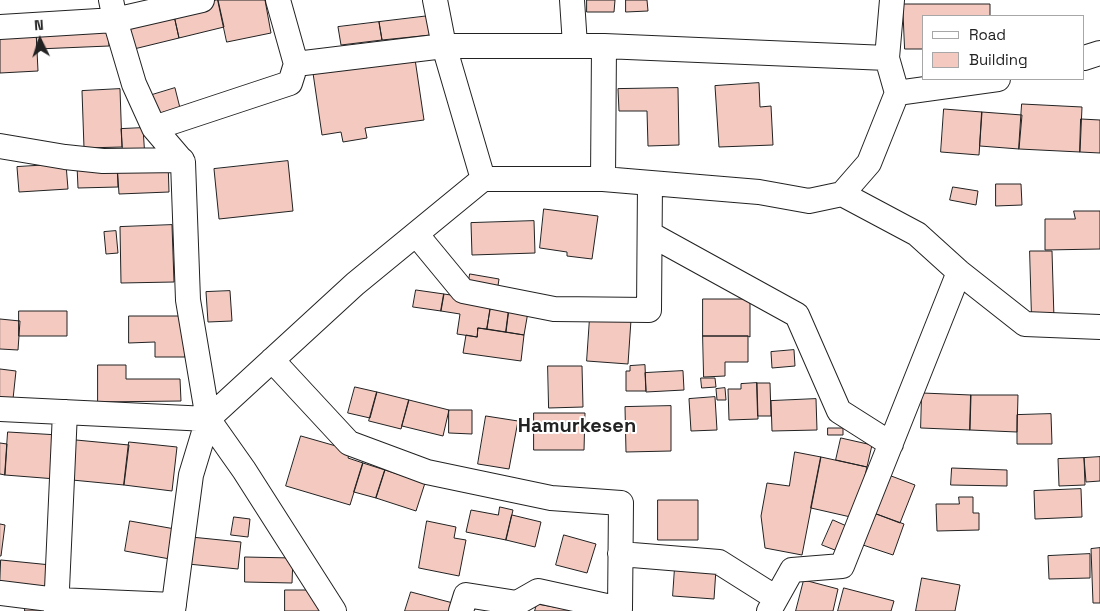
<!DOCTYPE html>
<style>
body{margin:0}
#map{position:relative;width:1100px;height:611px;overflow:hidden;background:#fff;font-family:"Space Grotesk",sans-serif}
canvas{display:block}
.legend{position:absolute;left:922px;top:15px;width:162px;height:65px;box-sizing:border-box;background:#fff;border:1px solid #a7a7a7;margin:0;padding:6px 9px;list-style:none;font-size:15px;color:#222}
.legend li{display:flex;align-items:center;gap:10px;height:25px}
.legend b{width:25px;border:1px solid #a7a7a7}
.north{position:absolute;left:15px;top:15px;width:50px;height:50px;-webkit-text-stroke:4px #fff;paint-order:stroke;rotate:356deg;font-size:14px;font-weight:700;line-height:20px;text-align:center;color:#222}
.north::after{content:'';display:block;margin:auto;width:18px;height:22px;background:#222;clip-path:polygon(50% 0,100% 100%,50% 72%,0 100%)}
</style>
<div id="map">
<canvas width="1100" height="611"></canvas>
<ul class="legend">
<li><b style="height:6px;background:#fff"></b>Road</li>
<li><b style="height:14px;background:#f3c9c0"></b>Building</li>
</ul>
<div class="north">N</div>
</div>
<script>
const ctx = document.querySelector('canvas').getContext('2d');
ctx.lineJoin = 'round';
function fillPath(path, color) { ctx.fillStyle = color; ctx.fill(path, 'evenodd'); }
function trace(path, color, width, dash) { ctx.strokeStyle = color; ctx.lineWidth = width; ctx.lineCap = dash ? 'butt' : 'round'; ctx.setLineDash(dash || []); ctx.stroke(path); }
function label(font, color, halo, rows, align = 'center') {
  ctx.font = font + ' "Space Grotesk",sans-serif'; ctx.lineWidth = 4; ctx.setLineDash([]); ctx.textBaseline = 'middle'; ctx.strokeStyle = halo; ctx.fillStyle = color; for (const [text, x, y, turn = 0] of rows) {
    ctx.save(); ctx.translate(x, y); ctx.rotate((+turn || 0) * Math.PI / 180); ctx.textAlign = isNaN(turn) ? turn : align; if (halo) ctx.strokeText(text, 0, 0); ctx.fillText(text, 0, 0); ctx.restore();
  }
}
const building = new Path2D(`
 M218 0H265L271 33 227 42Z
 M218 0 224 27 179 38 173 11Z
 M587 0H615L614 12H587Z
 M626 0H647L648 11 626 12Z
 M903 4H990V16H924V49H905Z
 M173 11 179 38 134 49 127 21Z
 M429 16 431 35 382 40 379 22Z
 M379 22 382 40 341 45 338 27Z
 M108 27 109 46 37 49 36 30Z
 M36 30 38 71 0 73V32Z
 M415 59 424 120 365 128 367 138 343 142 341 132 322 135 313 73Z
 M759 83 760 107 771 106 773 145 719 147 715 86Z
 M175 88 180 108 157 114 152 95Z
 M678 88 679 145 648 146 647 111H619L618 89Z
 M120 89 122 147 84 148 82 91Z
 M1022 104 1082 107 1080 152 1019 149Z
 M944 109 982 112 979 155 941 152Z
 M982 112 1022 115 1019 149 980 146Z
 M1081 119 1100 120V153L1080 152Z
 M143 128 145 158 123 159 121 129Z
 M168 161 169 192 119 194 117 163Z
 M288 161 293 211 219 219 214 169Z
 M117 163 118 187 78 188 77 165Z
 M66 164 68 189 19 192 17 167Z
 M996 184H1021L1022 205 996 206Z
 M953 187 978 191 976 205 950 200Z
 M544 209 598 216 592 259 567 256V252L540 248Z
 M1074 211H1100V249L1045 250V219H1075Z
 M534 221 535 253 472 255 471 223Z
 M172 225 174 282 121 283 120 227Z
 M116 231 118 253 106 254 104 232Z
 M1030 251H1052L1054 319 1032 320Z
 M470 274 499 279 497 292 468 287Z
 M416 290 444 294 441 311 413 307Z
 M230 291 232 321 208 322 206 292Z
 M444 294 491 301 487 329 478 328 477 337 457 334 460 314 441 311Z
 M703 299H750V337L748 336H703Z
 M491 307 509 309 506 332 487 329Z
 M509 309 528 312 524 335 506 332Z
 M19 311H67V336H19Z
 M129 316H184L185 357H155V342L129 343Z
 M590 317 631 320 628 364 587 361Z
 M0 319 20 321 18 350 0 349Z
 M478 328 524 335 521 361 463 353 466 335 477 337Z
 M703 336H748V362H725V376L704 377Z
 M794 350 795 366 772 368 771 352Z
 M98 365H126V379H180L181 401 98 402Z
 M645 365 646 391H626V371H630V366Z
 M548 366H582L583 407 549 408Z
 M0 369 16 371 13 399 0 397Z
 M683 371 684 390 646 392 645 373Z
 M701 378H715L716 387 702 388Z
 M757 383 758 419 729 420 728 389H741V384Z
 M757 383H770L771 416H758Z
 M355 387 377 392 370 418 348 413Z
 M725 388 726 400H717L716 389Z
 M377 392 409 400 401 429 369 421Z
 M922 393 971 395 970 430 921 428Z
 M971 395H1018L1017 432 970 430Z
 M715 397 717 430 691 431 689 399Z
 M816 399 817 430 772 431 771 401Z
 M409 400 449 410 443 436 402 426Z
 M671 406V451L626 452 625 407Z
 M449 410H472V434L449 433Z
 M534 413H585L584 450H534Z
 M1051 414 1052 444H1017V415Z
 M486 416 518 421 509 469 478 464Z
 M828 428H843V435H828Z
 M8 432 59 435 56 479 5 475Z
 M301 436 350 450 348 458 363 463 350 505 286 486Z
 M841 438 872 445 867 467 836 460Z
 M76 440 129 445 124 485 72 480Z
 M129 442 177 447 172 491 124 485Z
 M0 443 7 444 5 475 0 474Z
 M795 452 821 457 802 555 765 548 761 516 767 483 789 486Z
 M821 457 867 467 855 518 811 508Z
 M1100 457V481L1086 482 1084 458Z
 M1084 458 1085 485 1059 486 1058 459Z
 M363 463 385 470 376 498 354 492Z
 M952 468 1007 470V486L951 485Z
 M385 470 425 483 416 511 376 498Z
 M886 474 915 485 900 523 871 512Z
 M1081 489 1082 517 1035 519 1034 491Z
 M959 497H973V513H979V530L937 531 936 504H959Z
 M658 500H698V540H658Z
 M500 507 513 510 506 540 466 532 471 510 498 515Z
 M871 512 904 524 893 555 860 544Z
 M512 515 541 522 535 547 506 540Z
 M234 517 250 519 248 537 231 535Z
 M833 520 851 528 840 552 822 545Z
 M130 521 175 529 170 559 125 551Z
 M427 521 456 527 454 538 466 540 459 576 419 568Z
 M0 524 5 525 1 556H0Z
 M564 535 596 544 587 573 556 565Z
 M191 537 241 542 238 569 188 564Z
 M1100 548V603H1093L1091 549Z
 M1090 554V578L1049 579 1048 556Z
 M245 557 293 558 292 583 245 582Z
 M1 560 51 565 49 593 0 588Z
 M675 567 716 569 714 599 673 596Z
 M922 578 960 585 955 611H916Z
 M804 580 838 589 833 611H796Z
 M844 588 894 601 891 611H838Z
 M285 590H310L323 611H285Z
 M411 592 453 603 451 611H405Z
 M537 604 577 611H535Z
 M25 605 52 611H25Z`);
fillPath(building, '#f3c9c0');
trace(building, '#222', 1);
const minor = new Path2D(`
 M111 0 115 20 134 84 154 128 183 162 188 300 208 419 191 475 173 611
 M278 0 296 64
 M435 0 444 46 483 179
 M572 0 575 45
 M892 0 887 58 897 93
 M0 27 115 20 202 0
 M1084 58 1100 53
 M154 128 290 83 296 64 444 46H604L887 58
 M0 146 65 157 103 161 182 160
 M603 179 604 46
 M842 194 917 234 959 272 1025 324 1100 327
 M416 234 463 291 554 309 649 310 650 183
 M650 234 797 315 839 411 891 444
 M272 360 349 443 427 472 551 498 621 503 620 609 538 591 517 603 466 595 461 611
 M0 409 208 419 244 470 334 611
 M208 419 355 284 483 179H603L759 192 809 201 842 194 869 163 897 93 998 79
 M620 554 719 562 776 598
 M0 593 57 600 174 605
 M56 611 65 412
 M769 611 792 570 842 566 959 272`);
trace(minor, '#222', 26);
trace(minor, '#fff', 24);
label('bold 20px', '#222', '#fff', [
 ["Hamurkesen",577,427]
]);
</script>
